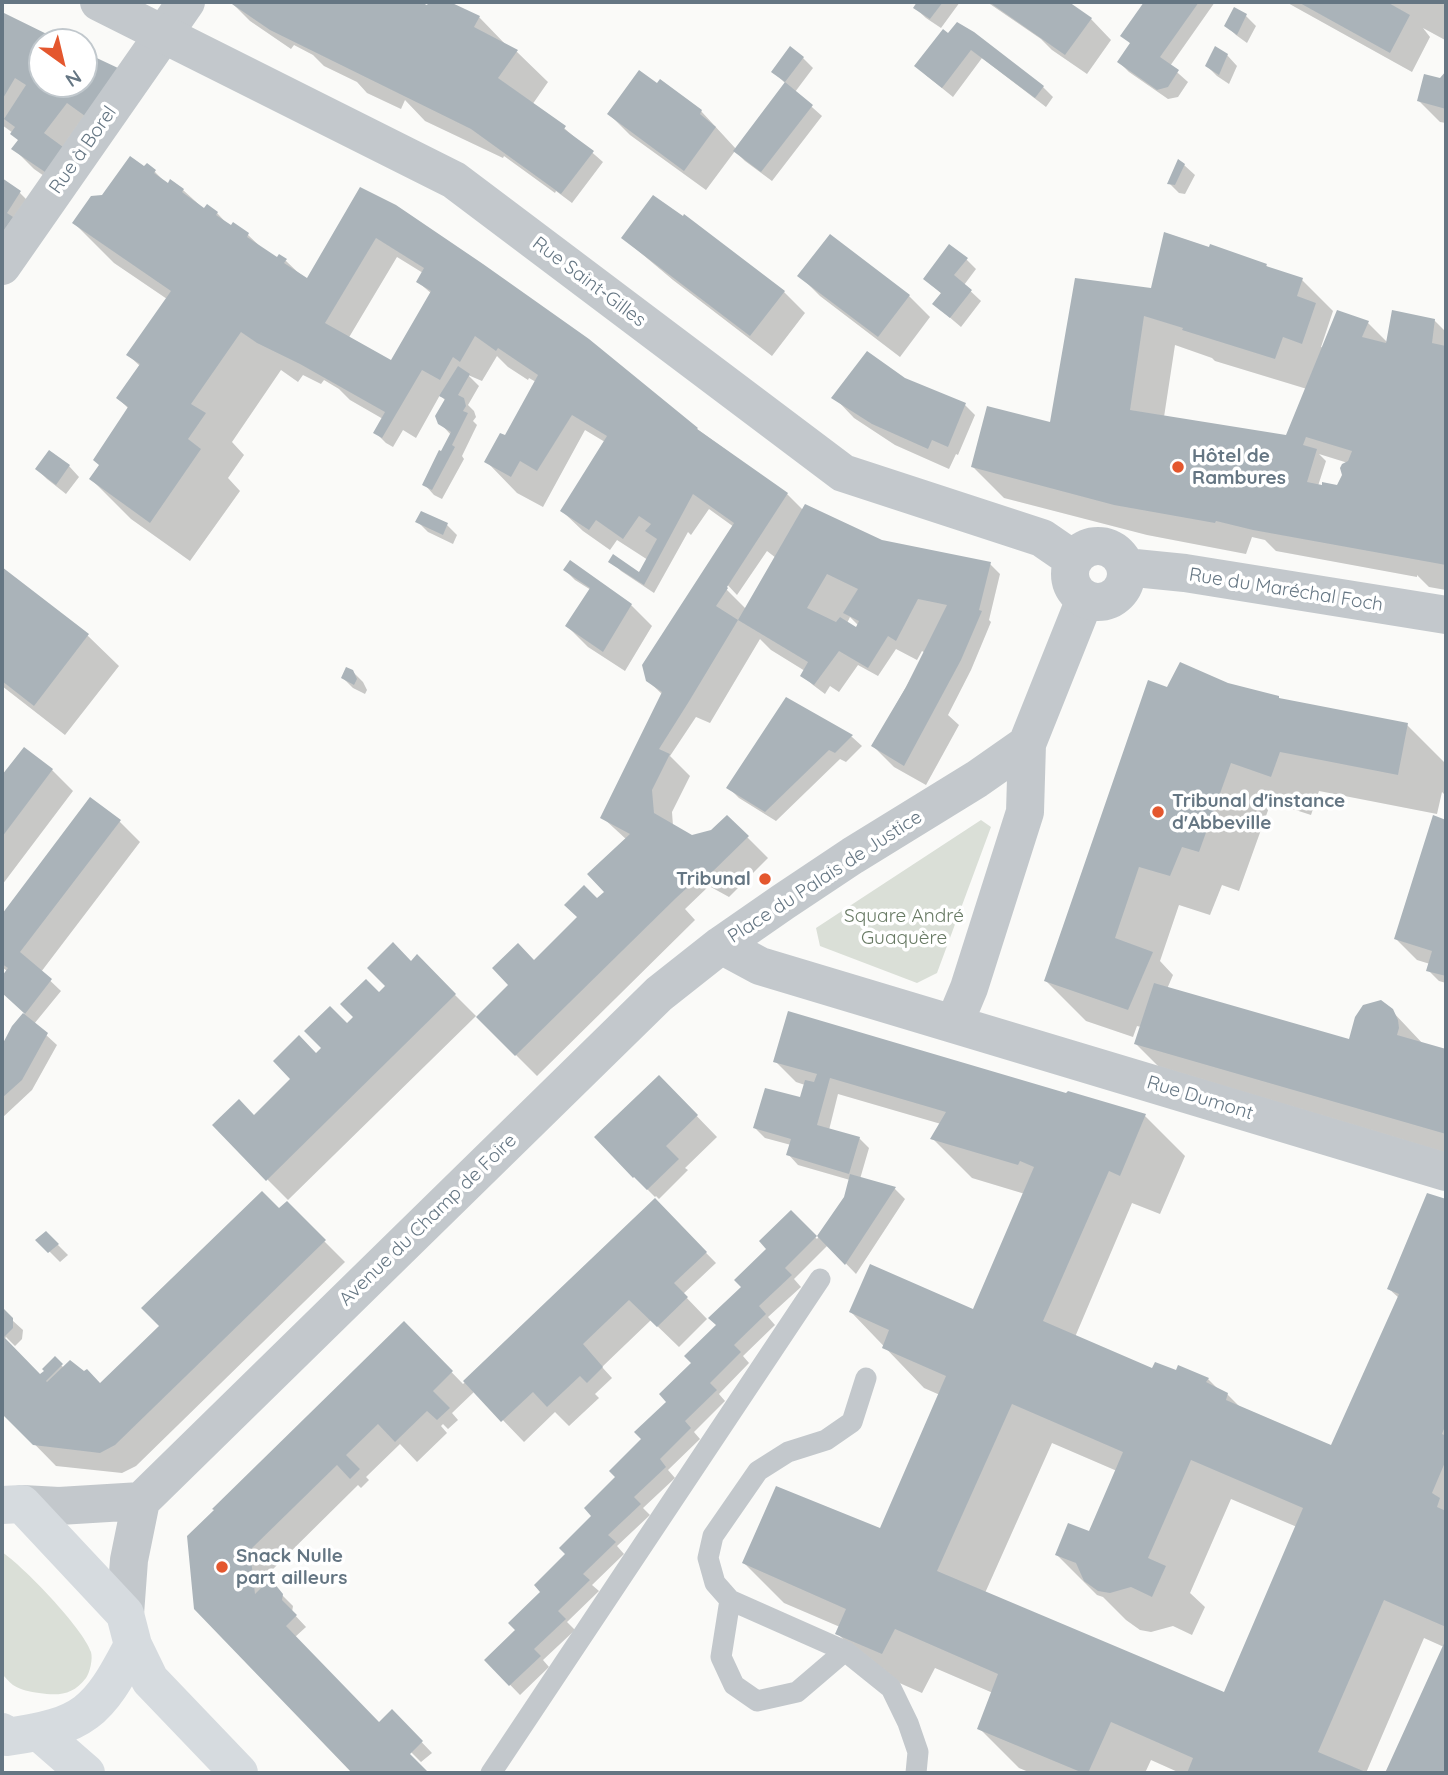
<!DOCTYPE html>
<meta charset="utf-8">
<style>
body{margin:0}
#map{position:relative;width:1448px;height:1775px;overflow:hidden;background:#fafaf8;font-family:Quicksand,sans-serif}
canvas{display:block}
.frame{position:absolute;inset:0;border:4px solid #657683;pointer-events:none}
.north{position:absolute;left:28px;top:28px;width:70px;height:70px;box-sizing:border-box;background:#fff;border:2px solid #c1c8cd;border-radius:50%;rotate:146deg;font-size:19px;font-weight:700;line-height:28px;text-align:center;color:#657683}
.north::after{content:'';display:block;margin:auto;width:24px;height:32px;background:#e4572e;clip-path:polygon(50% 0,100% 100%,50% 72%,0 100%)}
</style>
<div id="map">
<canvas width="1448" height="1775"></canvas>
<div class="frame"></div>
<div class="north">N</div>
</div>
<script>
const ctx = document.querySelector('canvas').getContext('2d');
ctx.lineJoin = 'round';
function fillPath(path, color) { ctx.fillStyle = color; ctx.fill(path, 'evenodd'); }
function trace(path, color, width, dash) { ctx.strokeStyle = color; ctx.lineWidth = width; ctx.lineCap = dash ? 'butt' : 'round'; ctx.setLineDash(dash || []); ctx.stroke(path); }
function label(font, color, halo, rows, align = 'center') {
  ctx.font = font + ' Quicksand,sans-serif'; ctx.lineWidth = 7; ctx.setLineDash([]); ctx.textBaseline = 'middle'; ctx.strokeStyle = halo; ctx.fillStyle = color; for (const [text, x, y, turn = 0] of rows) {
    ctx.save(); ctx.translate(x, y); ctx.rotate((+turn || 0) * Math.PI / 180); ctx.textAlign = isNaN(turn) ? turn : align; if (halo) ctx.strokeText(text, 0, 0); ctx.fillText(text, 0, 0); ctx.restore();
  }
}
fillPath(new Path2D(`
 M981 820 991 827 937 973 917 983 820 946 816 928Z
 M2 1552C23 1566 83 1628 91 1652 93 1659 90 1672 86 1678 73 1695 59 1696 39 1693 30 1692 21 1690 13 1685 9 1682 5 1677 2 1674Z`), '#dadfd7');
fillPath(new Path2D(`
 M231 2H416L428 8 431 2H446L479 17 508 47 517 52 548 82 532 105 564 128 603 162 572 203 556 191 555 193 504 156 503 158 425 121 405 100 401 109 367 93 357 82 324 66 313 55 294 45 291 49 250 21Z
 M919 2H960L941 28 926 18 915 8Z
 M987 2H1066L1091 19 1111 40 1087 74 1052 50 1041 39Z
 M1146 2H1215L1170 66 1188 82 1178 97 1168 99 1129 72 1119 62 1131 44 1123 35Z
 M1286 2H1446V35L1445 40 1423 28 1430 37 1412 72Z
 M2 13 61 42H42V84H84V53L117 69 67 192 34 169 14 149 19 141 13 133 2 125Z
 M1246 16 1256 26 1247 43 1236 35 1226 25Z
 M944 32 1043 87 1053 97 1046 107 982 58 953 97 927 76 917 66Z
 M1227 55 1237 66 1229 84 1217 76 1207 66Z
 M803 58 813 68 795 92 822 116 772 181 745 161 735 151 706 190 630 135 609 114 701 111 736 149 786 84 774 72Z
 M1446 74V123L1440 122 1419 101Z
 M1184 165 1195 175 1185 194 1179 193 1169 183Z
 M144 169 155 172 168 185 183 190 205 210 217 213 231 228 234 224 248 235 266 252 277 260 286 261 307 281 360 189 588 340 697 429 787 494 804 511 881 542 990 564 1000 574 989 620 991 622 971 670 948 715 959 725 926 785 894 767 873 746 925 653 922 651 917 660 896 649 878 676 858 665 839 692 830 686 825 694 813 685 802 675 805 671 771 650 760 639 710 723 696 717 670 756 690 776 672 812 673 826 692 837 712 832 727 817 768 858 729 897 709 886 685 909 695 920 537 1076 478 1017 606 892 627 840 602 817 663 695 647 680 734 527 709 509 691 535 688 532 654 593 621 571 611 561 639 574 648 560 617 540 610 550 583 531 562 511 605 442 585 430 543 507 517 493 487 462 505 437 536 382 529 378 528 380 508 367 497 356 482 381 468 375 479 386 468 405 474 411 476 417 473 421 477 425 462 456 464 459 442 499 434 495 424 484 451 435 440 423 446 401 440 395 416 438 403 430 393 447 386 443 376 433 383 419 350 400 339 389 324 380 321 384 303 375 298 382 281 370 232 442 244 455 228 478 240 491 190 561 131 519 91 479 101 465 129 409 118 398 140 366 128 355 167 299 114 263 74 223 103 197ZM397 257 423 273 418 282 432 294 391 362 348 339ZM767 551 776 558 746 609 719 582 722 579 737 595ZM850 617 859 626 857 629 847 623Z
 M2 180 20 193 30 203 2 256Z
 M830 236 909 296 930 317 900 357 820 296 800 276Z
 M623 238 784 292 805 313 772 356 673 280Z
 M966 259 976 269 964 285 981 301 961 327 934 304 942 294 925 279Z
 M1266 265 1269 269 1302 280 1333 311 1321 347 1324 348 1368 323 1388 343 1434 320 1446 332V590L1429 587 1417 575V577L1276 551 1265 540 1252 537 1246 554 1147 535 1004 498 973 467 1051 424 1152 290ZM1175 345 1212 358 1215 361 1307 389 1288 437 1164 417ZM1319 454 1348 463 1343 489 1318 486 1326 461Z
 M904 379 965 405 975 415 958 455 956 454 949 469 895 445 854 418 834 397Z
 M69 466 79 477 66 494 47 479 37 469Z
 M418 522 447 525 457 535 453 544 428 532Z
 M2 569 88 636 119 666 65 735 2 686Z
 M565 570 631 605 652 626 625 671 588 647 567 626 591 590 575 580Z
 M352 671 363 682 367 690 365 694 353 688 343 678Z
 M1227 685 1278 697 1282 701 1407 725 1446 764V796L1442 792 1437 814 1319 791 1311 815 1271 802 1239 891 1222 885 1210 915 1179 905 1160 961 1173 975 1167 989 1350 1042 1391 1010 1424 1045 1446 1051V1155L1167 1075 1136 1044 1141 1027 1137 1026 1133 1037 1086 1021 1046 981 1168 689Z
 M787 699 852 737 862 746 846 762 840 759 776 821 739 798 729 788Z
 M24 749 52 770 73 791 2 885V777Z
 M91 799 119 821 140 842 41 972 61 991 34 1024 57 1045 32 1090 2 1118V1048L10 1032 25 1013 2 991V978L7 971 2 967V917Z
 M1434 817 1446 822V983L1439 981 1428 970 1430 964 1417 960 1396 939Z
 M417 957 476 1016 288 1200 267 1179 254 1117Z
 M775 1061 1067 1095 1145 1116 1185 1156 1160 1214 1132 1203 1075 1337 1153 1370 1176 1372 1208 1379 1219 1390 1227 1394 1242 1409 1332 1447 1399 1298 1389 1289 1428 1196 1446 1201V1773H1387L1444 1647 1424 1638 1366 1773H1180L1151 1760 1145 1773H1031L1019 1768 979 1728 993 1693 935 1668 922 1693 877 1673 837 1633 840 1627 784 1603 744 1563 881 1530 940 1395 924 1388 851 1312 974 1311 1025 1194 972 1178 932 1138 941 1124 838 1094 829 1130 859 1138 869 1148 860 1179 895 1189 905 1199 856 1274 828 1245 794 1279 801 1287 768 1317 775 1325 743 1356 749 1363 719 1394 725 1401 694 1432 700 1439 668 1470 675 1478 643 1508 650 1515 617 1546 624 1554 592 1585 599 1591 567 1622 575 1630 543 1660 549 1667 520 1695 486 1660 518 1630 669 1402 791 1213 817 1239 846 1198 850 1180 798 1165 788 1154 791 1145 765 1138 755 1128 801 1100 805 1085 796 1082ZM1052 1443 1117 1471 1090 1534 1057 1555 1097 1595 1103 1597 1126 1620 1140 1630 1151 1632 1173 1626 1192 1635 1205 1607 1190 1593 1231 1499 1297 1527 1225 1694 985 1593Z
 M659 1077 717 1137 685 1168 688 1170 659 1199 656 1196 655 1197 634 1176Z
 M655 1201 716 1263 683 1294 707 1319 679 1347 651 1320 602 1367 612 1378 595 1394 599 1398 569 1426 555 1412 524 1442 475 1391 452 1413 458 1420 448 1429 443 1424 441 1426 447 1433 417 1462 400 1444 366 1477 369 1480 361 1488 358 1485 271 1571 272 1585 293 1606 292 1612 306 1627 295 1637 379 1724 392 1711 432 1753 421 1762 410 1751 407 1753 427 1773H355L195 1608 404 1323 463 1384Z
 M287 1204 345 1262 136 1466 122 1473 56 1466 2 1411V1311L23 1330 22 1339 15 1346 6 1337 4 1340 40 1376 55 1359 64 1368 100 1385Z
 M46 1233 68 1255 60 1262 38 1240Z`), '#0003');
fillPath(new Path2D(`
 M229 2H420L427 5 429 2H450L480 16 474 27 518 50 498 78 566 126 564 129 594 151 561 194 471 129 270 30Z
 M917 2H943L930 19 913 8Z
 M989 2H1069L1092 18 1065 55Z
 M1144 2H1199L1160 57 1179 70 1168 87 1157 90 1117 62 1130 43 1120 36Z
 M1298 2H1387L1410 15 1390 53Z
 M1234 7 1247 14 1237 35 1224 26Z
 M2 12 63 42H42V84H84V52L118 68 85 116 67 103 44 133 63 147 45 172 11 149 18 140 10 134 15 127 4 119 26 85 15 78 2 100Z
 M957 22 974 32 1044 86 1035 98 971 50 942 88 914 66 943 29 948 33Z
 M790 46 804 57 785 82 771 72Z
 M1215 46 1228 54 1219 75 1205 66Z
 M639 70 657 83 660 79 702 110 700 114 716 127 684 171 607 114Z
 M1446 71V109L1417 101 1424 74 1440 78Z
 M785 82 813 105 761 172 733 151Z
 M130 156 144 166 147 163 156 170 154 173 168 183 170 179 184 189 182 192 204 208 207 204 218 212 216 215 231 225 233 222 249 233 247 237 277 257 279 254 287 259 284 263 307 278 360 187 396 205 483 264 589 339 698 428 697 429 788 493 727 587 728 588 716 606 738 620 688 703 659 749 670 754 652 790 654 813 692 835 711 830 727 815 749 836 707 877 702 874 676 898 515 1056 476 1017 508 985 492 968 518 943 534 960 577 917 564 905 584 885 597 898 604 892 587 874 630 834 600 818 662 692 646 681 642 665 734 523 693 494 644 585 608 562 613 554 639 572 657 539 645 531 651 524 639 516 623 539 596 520 589 530 560 511 607 436 572 415 537 471 520 461 511 477 484 462 500 433 505 435 538 375 498 348 496 351 475 336 460 362 453 357 440 380 422 370 382 438 373 433 385 412 300 364 257 343 241 332 191 404 206 413 188 439 201 449 150 523 89 479 99 465 93 460 128 407 116 398 140 364 126 355 171 291 72 223 91 196 102 195ZM376 238 424 268 416 282 431 291 391 360 325 323Z
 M1178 159 1185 164 1175 185 1167 184Z
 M2 178 21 191 7 213 13 217 2 233Z
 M653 195 683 216 684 214 785 291 750 336 621 238Z
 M1164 232 1209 247 1210 244 1267 264 1266 266 1303 278 1297 296 1316 303 1302 344 1283 337 1275 359 1182 330 1183 328 1144 316 1130 410 1286 435 1337 310 1369 321 1362 337 1386 343 1392 310 1435 319 1432 343 1446 346V565L1253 530 1216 521 1215 523 1114 505 971 467 987 406 1050 422 1075 278 1151 288ZM1306 437 1352 451 1348 461 1342 464 1340 468 1342 475 1337 485 1322 482V485L1307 482 1317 449 1303 445Z
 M830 234 910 295 878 337 797 276Z
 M949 244 968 258 954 275 972 290 950 318 932 304 941 293 923 279Z
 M867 351 905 378 966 403 948 447 932 440 928 449 872 424 831 398Z
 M458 366 470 374 458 395 464 398 466 406 463 411 468 413 452 445 455 447 432 490 422 485 439 450 441 451 451 432 438 424 435 416 445 399 439 396Z
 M49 450 70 465 56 485 35 469Z
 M805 504 882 540 991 562 979 610 982 611 961 660 904 766 871 746 906 687 947 605 918 599 896 641 888 636 868 668 839 651 814 685 800 676 808 662 738 620ZM827 574 858 589 843 613 859 621 856 627 840 617 836 622 807 608Z
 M421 511 448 523 443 535 415 522Z
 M570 560 632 604 603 652 565 626 590 588 563 570Z
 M2 567 89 634 34 706 2 681Z
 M1180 662 1228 683 1279 696V698L1408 723 1398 775 1280 752 1271 777 1231 763 1199 852 1182 847 1170 876 1139 867 1115 938 1153 952 1128 1010 1044 981 1148 680 1167 687Z
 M346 667 353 670 357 679 354 685 341 678Z
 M786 697 853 735 835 753 829 750 765 812 726 788Z
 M24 747 53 769 2 837V775Z
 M90 797 121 820 20 952 52 979 25 1014 2 993V976L8 968 2 964V914Z
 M1433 815 1446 820V976L1426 971 1432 951 1394 939Z
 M393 942 411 961 417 954 456 994 266 1181 212 1125 239 1099 254 1115 290 1079 273 1061 299 1035 316 1053 321 1048 304 1031 330 1006 347 1023 353 1017 340 1004 366 979 379 992 385 986 367 968Z
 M1154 983 1349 1039 1355 1017 1363 1005 1381 1000 1393 1009 1398 1020 1399 1028 1397 1035 1446 1049V1134L1134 1044Z
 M788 1011 1066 1093 1068 1091 1146 1114 1120 1176 1109 1171 1043 1321 1152 1368 1155 1362 1176 1370 1178 1365 1209 1378 1206 1382 1228 1393 1226 1400 1331 1445 1399 1294 1387 1289 1427 1193 1446 1199V1424L1442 1434 1446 1436V1460L1432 1493 1440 1498 1437 1507 1446 1511V1627L1384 1600 1318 1752 1368 1773H1187L1193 1758 1111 1722 1088 1773H1083L977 1729 998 1674 895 1629 882 1654 835 1634 846 1609 742 1563 776 1486 880 1528 946 1376 882 1348 889 1330 849 1312 870 1264 973 1309 1034 1167 1020 1161 1018 1165 930 1139 946 1112 830 1078 817 1125 860 1137 849 1174 786 1155 791 1139 753 1128 765 1088 800 1097 805 1080 814 1082 817 1074 773 1062ZM1012 1404 1123 1452 1089 1531 1068 1523 1055 1555 1076 1563 1084 1581 1098 1591 1110 1593 1131 1587 1152 1597 1166 1566 1148 1558 1191 1460 1303 1508 1224 1692 937 1571Z
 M23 1013 48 1033 22 1080 2 1098V1045L12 1026Z
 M659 1075 698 1115 666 1146 679 1159 647 1190 634 1177 633 1178 594 1137Z
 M850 1174 896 1187 845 1265 817 1236 844 1197Z
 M262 1191 279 1208 287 1201 326 1240 115 1445 100 1453 33 1445 2 1414V1309H4L13 1318V1328L4 1337 40 1374 44 1371 42 1369 55 1356 63 1364 46 1381 47 1382 70 1360 84 1371 87 1369 100 1383 159 1326 141 1308Z
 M655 1198 707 1252 674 1283 688 1297 657 1327 629 1300 583 1344 603 1367 587 1383 580 1376 547 1407 533 1392 501 1422 463 1381Z
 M791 1210 817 1236 785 1268 792 1275 759 1306 766 1314 734 1345 741 1352 710 1383 717 1390 685 1421 691 1428 660 1459 666 1467 634 1497 641 1504 608 1535 616 1542 583 1574 590 1580 558 1611 566 1619 534 1649 541 1656 509 1686 484 1660 515 1630 508 1623 540 1592 534 1585 565 1554 559 1548 591 1516 584 1508 615 1477 609 1471 641 1439 634 1432 666 1402 659 1394 691 1363 684 1356 716 1325 708 1318 741 1287 734 1280 766 1249 759 1241Z
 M46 1231 59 1244 48 1253 35 1240Z
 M404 1321 453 1371 433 1391 450 1408 437 1420 427 1411 395 1442 378 1424 346 1455 360 1469 350 1479 337 1465 250 1550 255 1594 265 1584 274 1583 283 1594 282 1600 297 1615 286 1626 379 1722 392 1709 423 1741 410 1754 429 1773H352L194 1609 187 1536 214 1510 212 1509Z
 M1446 1639V1767L1444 1773H1385Z`), '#aab3b9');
trace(new Path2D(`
 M866 1378 852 1422 826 1440 788 1452 758 1471 713 1536 708 1558 715 1583 730 1600 845 1651 891 1688 908 1723 918 1752 916 1773
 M730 1600 721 1657 734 1685 757 1701 797 1692 845 1651
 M491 1773 820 1279`), '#c3c8cc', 21);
trace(new Path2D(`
 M2 266 186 2
 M721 945 760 966 1446 1172
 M954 1024 969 988 1025 812 1027 744
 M22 1504 59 1506 141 1501
 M125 1614 129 1560 141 1501 659 994 721 945 783 902 852 856 977 779 1027 744 1085 599`), '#c3c8cc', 38);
trace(new Path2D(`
 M99 2 454 180 843 473 1042 538 1074 560
 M1070 574a28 28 0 1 1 56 0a28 28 0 1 1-56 0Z
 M1125 567 1185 573 1446 615`), '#c3c8cc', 38);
trace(new Path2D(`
 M2 1505 22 1504 125 1614 133 1645 150 1680 239 1773
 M2 1732 7 1737C84 1726 98 1713 133 1645
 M40 1733 86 1773`), '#d6dbdf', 38);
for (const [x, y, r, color] of [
 [1178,467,7,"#e4572e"],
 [1158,812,7,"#e4572e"],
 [765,879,7,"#e4572e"],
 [222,1567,7,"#e4572e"]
]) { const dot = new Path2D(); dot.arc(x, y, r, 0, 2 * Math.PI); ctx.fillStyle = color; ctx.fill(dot); trace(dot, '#fff', 2.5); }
label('19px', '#657683', '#fff', [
 ["Rue à Borel",83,150,-55],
 ["Rue Saint-Gilles",589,282,37],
 ["Rue du Maréchal Foch",1286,590,9],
 ["Place du Palais de Justice",825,877,-33],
 ["Rue Dumont",1200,1098,17],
 ["Avenue du Champ de Foire",428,1220,-44]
]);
label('bold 19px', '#657683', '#fff', [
 ["Hôtel de",1192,456],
 ["Rambures",1192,478],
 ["Tribunal d'instance",1172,801],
 ["d'Abbeville",1172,823],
 ["Tribunal",751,879,"right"],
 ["Snack Nulle",236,1556],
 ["part ailleurs",236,1578]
], 'left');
label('19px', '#687a64', '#fff', [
 ["Square André",904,916],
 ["Guaquère",904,938]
]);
</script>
